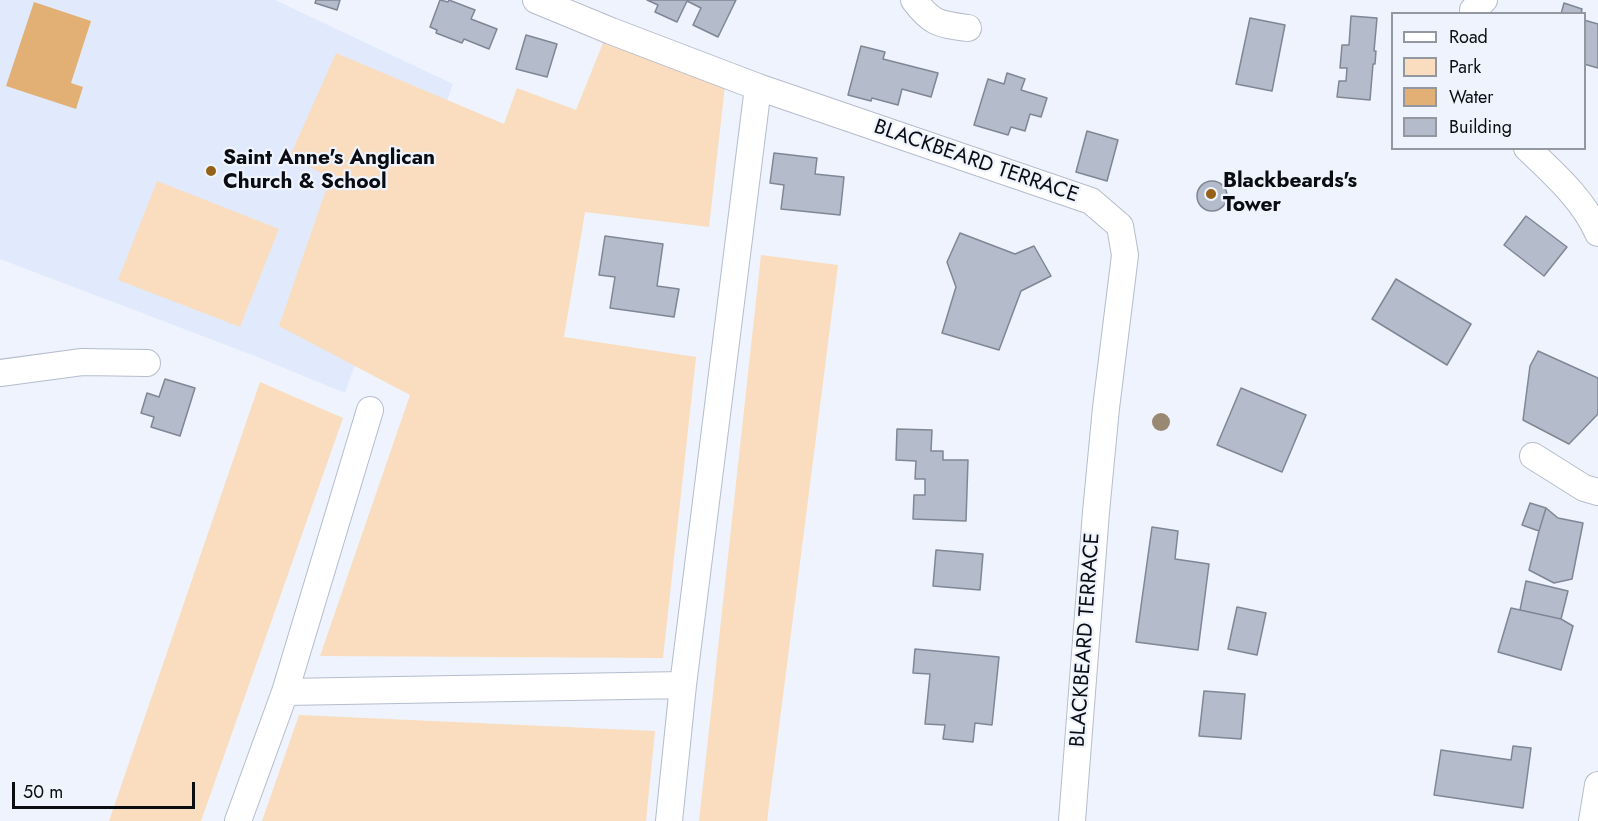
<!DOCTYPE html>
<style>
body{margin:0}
#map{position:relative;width:1598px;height:821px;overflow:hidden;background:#eef3fd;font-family:Jost,sans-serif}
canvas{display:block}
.legend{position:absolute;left:1391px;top:12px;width:195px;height:138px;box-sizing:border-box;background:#eef3fd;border:2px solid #93979f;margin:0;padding:8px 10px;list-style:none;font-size:18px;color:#0a0c12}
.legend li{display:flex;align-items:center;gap:12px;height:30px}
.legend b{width:30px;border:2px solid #93979f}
.scale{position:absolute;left:12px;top:782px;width:183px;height:27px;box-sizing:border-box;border:3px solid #0a0c12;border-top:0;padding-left:8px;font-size:18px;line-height:21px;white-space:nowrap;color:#0a0c12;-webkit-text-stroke:4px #eef3fd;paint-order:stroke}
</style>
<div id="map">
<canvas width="1598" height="821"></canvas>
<ul class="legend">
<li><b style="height:8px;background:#fff"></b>Road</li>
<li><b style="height:16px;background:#f9ddbe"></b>Park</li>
<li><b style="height:16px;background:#e2af74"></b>Water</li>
<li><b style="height:16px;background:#b4bbcb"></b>Building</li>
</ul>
<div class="scale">50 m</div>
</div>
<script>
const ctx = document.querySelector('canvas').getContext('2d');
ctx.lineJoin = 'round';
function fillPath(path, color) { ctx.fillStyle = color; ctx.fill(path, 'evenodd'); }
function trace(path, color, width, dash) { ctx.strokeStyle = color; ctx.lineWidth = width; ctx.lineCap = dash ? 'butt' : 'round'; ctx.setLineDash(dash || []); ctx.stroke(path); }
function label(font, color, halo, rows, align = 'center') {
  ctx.font = font + ' Jost,sans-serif'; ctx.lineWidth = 4.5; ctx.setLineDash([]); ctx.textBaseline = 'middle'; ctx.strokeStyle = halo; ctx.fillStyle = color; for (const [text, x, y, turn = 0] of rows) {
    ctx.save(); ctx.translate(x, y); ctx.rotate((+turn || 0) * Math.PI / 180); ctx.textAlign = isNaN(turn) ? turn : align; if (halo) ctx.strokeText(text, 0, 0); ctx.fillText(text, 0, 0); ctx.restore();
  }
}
fillPath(new Path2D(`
 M0 0H275L453 84 345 393 255 356 0 259Z`), '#e1eafc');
fillPath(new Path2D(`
 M603 43 725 86 709 227 585 212 564 337 696 357 663 658 320 656 410 395 279 326 330 178 290 156 336 53 504 124 517 88 576 110Z
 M157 181 279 229 240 327 118 280Z
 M761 255 838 265 767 821H699Z
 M260 382 343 418 201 821H109Z
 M299 715 655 731 646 821H262Z`), '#f9ddbe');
fillPath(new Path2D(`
 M34 2 91 21 71 83 83 87 76 109 6 86Z`), '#e2af74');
const building = new Path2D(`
 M316 0H340L337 10 315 3Z
 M440 0 448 2 449 0 475 10 471 19 497 29 489 49 464 39 462 43 436 33 437 30 430 27Z
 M647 0H736L718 37 693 25 701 8 687 1 677 22 655 12 658 5Z
 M1564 3 1582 9 1581 14H1561Z
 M1351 16 1377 18 1374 51H1376L1375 64H1373L1370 100 1337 97 1339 81H1346L1347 68H1340L1342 45H1349Z
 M1250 18 1285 25 1272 91 1236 84Z
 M1584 20 1598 24V68L1584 64Z
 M526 35 557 44 547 77 516 69Z
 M861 46 885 52 883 59 938 73 931 97 902 89 898 105 872 98 871 101 848 95Z
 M1007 73 1025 79 1021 90 1047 98 1041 117 1030 114 1025 131 1011 127 1008 135 974 125 988 79 1004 84Z
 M1087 131 1118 140 1107 181 1076 172Z
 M774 153 817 158 815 174 844 177 840 215 781 209 784 185 770 183Z
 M1197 196a15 15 0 1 1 30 0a15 15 0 1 1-30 0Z
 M1526 216 1567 247 1544 276 1504 245Z
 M960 233 1015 254 1034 246 1051 276 1021 291 999 350 942 333 956 287 947 262Z
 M605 236 663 244 657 286 679 289 674 317 610 308 615 277 599 275Z
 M1396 279 1471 324 1447 365 1372 319Z
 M1538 351 1598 378V414L1569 444 1523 420 1530 366Z
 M165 379 195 388 180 436 151 427 154 417 141 413 147 393 159 397Z
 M1241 388 1306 415 1282 472 1217 445Z
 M897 429 932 430 931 451H943V460H968L966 521 913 519 914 495H925V479H915L916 461 896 460Z
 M1530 503 1546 508 1539 531 1522 525Z
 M1546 508 1558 518 1583 523 1572 579 1554 583 1529 570 1539 531Z
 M1152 527 1178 531 1175 559 1209 564 1198 650 1136 642Z
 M936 550 983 554 980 590 933 586Z
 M1526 581 1568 591 1561 619 1520 610Z
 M1237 607 1266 613 1257 655 1228 649Z
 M1511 608 1561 619 1573 626 1561 670 1498 652Z
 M915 649 999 657 992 725 975 723 973 742 943 739 945 725 925 724 930 674 913 673Z
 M1204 691 1245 694 1241 739 1199 736Z
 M1513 746 1531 748 1523 808 1434 795 1441 750 1511 760Z`);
fillPath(building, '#b4bbcb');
trace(building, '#7f8695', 1.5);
const minor = new Path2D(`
 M536 0 611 31 758 87 1091 201 1120 226 1125 255 1106 408 1096 512 1072 821
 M914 0C932 24 939 24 968 28
 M1473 14V10L1484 0
 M1527 148C1553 173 1583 199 1598 233
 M0 373 82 362 147 363
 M1533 456 1584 488 1598 492
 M285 692 683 685
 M238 821 285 692 370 410
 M669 821 683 685 758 87
 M1592 821 1598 785`);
trace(minor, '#b5bccc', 28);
trace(minor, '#fff', 26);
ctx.fillStyle = '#998972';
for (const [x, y] of [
 [1161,422]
]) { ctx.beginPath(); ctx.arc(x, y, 9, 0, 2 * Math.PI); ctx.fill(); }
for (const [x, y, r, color] of [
 [211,171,6,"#956116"],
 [1211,194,6,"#956116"]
]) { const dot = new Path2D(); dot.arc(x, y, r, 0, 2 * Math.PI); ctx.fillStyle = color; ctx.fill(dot); trace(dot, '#eef3fd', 2); }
label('bold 21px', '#0a0c12', '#eef3fd', [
 ["Saint Anne's Anglican",223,159],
 ["Church & School",223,183],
 ["Blackbeards's",1223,182],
 ["Tower",1223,206]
], 'left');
label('21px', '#0a0c12', '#eef3fd', [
 ["BLACKBEARD TERRACE",976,162,19],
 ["BLACKBEARD TERRACE",1086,640,-86]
]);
</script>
